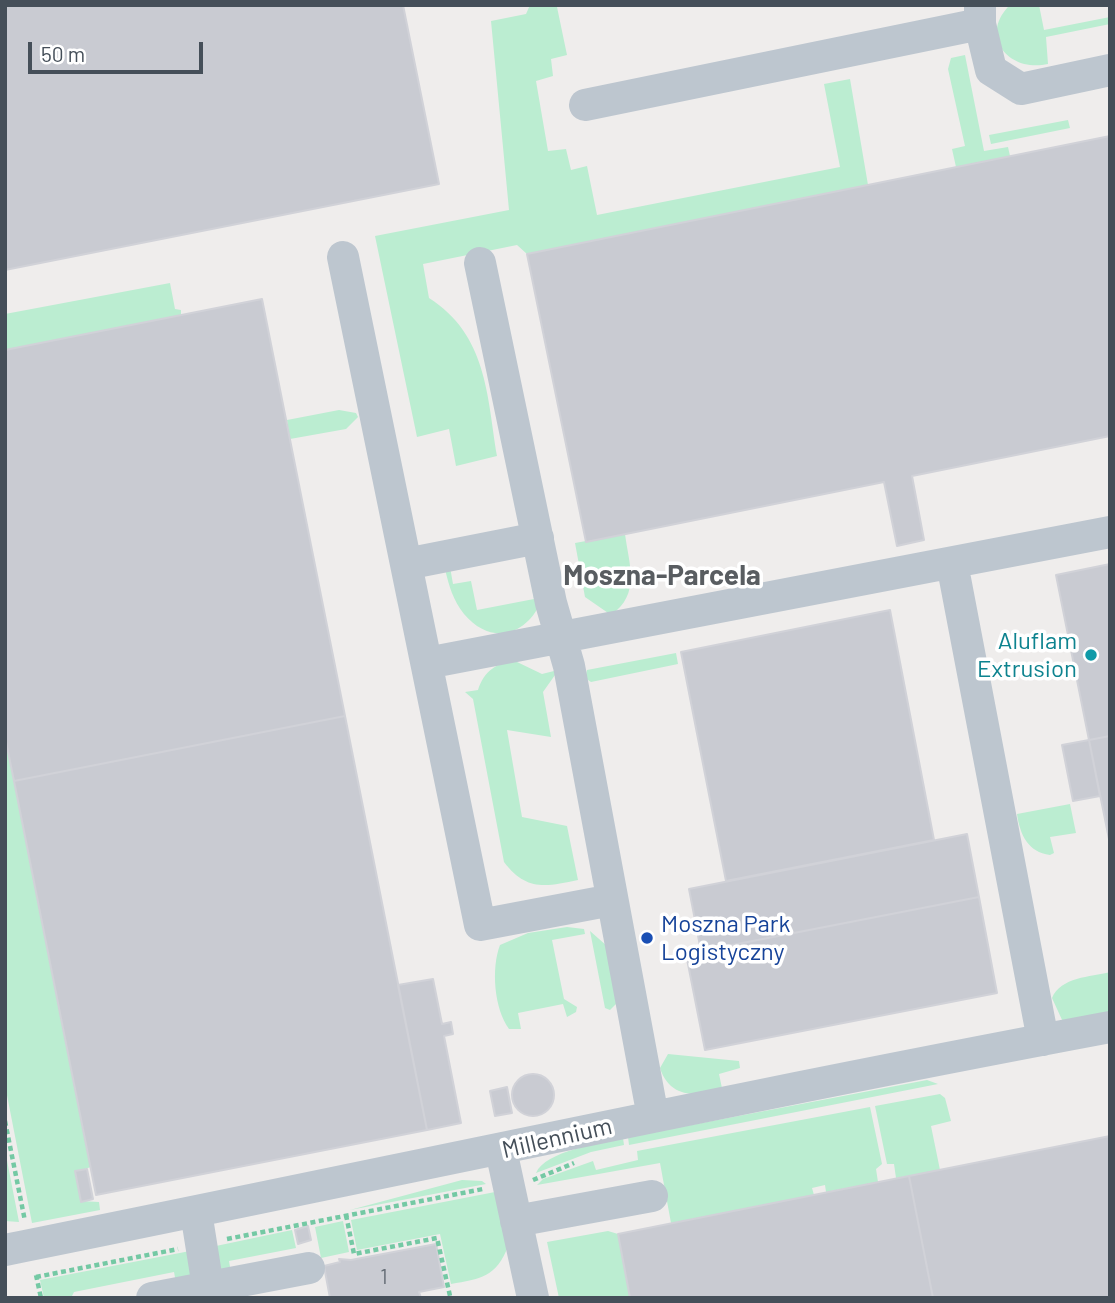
<!DOCTYPE html>
<style>
body{margin:0}
#map{position:relative;width:1115px;height:1303px;overflow:hidden;background:#efedec;font-family:Barlow,sans-serif}
canvas{display:block}
.frame{position:absolute;inset:0;border:7px solid #454f59;pointer-events:none}
.scale{position:absolute;left:28px;top:42px;width:175px;height:32px;box-sizing:border-box;border:4px solid #454f59;border-top:0;padding-left:9px;font-size:21px;line-height:24px;white-space:nowrap;color:#454f59;-webkit-text-stroke:5px #fff;paint-order:stroke}
</style>
<div id="map">
<canvas width="1115" height="1303"></canvas>
<div class="frame"></div>
<div class="scale">50 m</div>
</div>
<script>
const ctx = document.querySelector('canvas').getContext('2d');
ctx.lineJoin = 'round';
function fillPath(path, color) { ctx.fillStyle = color; ctx.fill(path, 'evenodd'); }
function trace(path, color, width, dash) { ctx.strokeStyle = color; ctx.lineWidth = width; ctx.lineCap = dash ? 'butt' : 'round'; ctx.setLineDash(dash || []); ctx.stroke(path); }
function label(font, color, halo, rows, align = 'center') {
  ctx.font = font + ' Barlow,sans-serif'; ctx.lineWidth = 7; ctx.setLineDash([]); ctx.textBaseline = 'middle'; ctx.strokeStyle = halo; ctx.fillStyle = color; for (const [text, x, y, turn = 0] of rows) {
    ctx.save(); ctx.translate(x, y); ctx.rotate((+turn || 0) * Math.PI / 180); ctx.textAlign = isNaN(turn) ? turn : align; if (halo) ctx.strokeText(text, 0, 0); ctx.fillText(text, 0, 0); ctx.restore();
  }
}
fillPath(new Path2D(`
 M530 5H566L557 7 567 55 551 59 553 76 536 81 548 151 566 149 571 170 587 166 597 215 840 167 824 84 850 79 868 185 527 254 517 245 423 264 429 298C487 335 487 395 497 456L456 466 449 429 417 437 375 236 509 210 491 21 526 14Z
 M1010 5H1039L1044 30 1110 17V24L1046 37 1048 64C1009 73 978 36 1010 5Z
 M965 55 984 151 1008 147 1010 156 956 167 952 149 965 146 948 69 951 58Z
 M1068 120 1070 128 991 144 989 135Z
 M170 283 175 309 181 310V315L5 350V314Z
 M339 410 356 413 358 417 346 429 290 439 287 420Z
 M625 534C629 565 641 594 611 615L585 597 575 543Z
 M525 549 541 602C525 637 490 645 464 614 453 600 449 586 445 569L450 567 453 584 471 581 477 610 534 599Z
 M676 653 678 664 591 682 585 678 587 670Z
 M515 661 542 674 554 671 555 675 543 692 551 737 507 730 522 817 567 826 578 880C545 887 526 891 504 862L473 699 465 692 478 690C484 671 496 663 515 661Z
 M5 737 91 1167 75 1172 81 1201 99 1202 100 1210 32 1223 5 1085Z
 M1070 804 1076 833 1050 837 1054 853 1050 855C1028 852 1020 835 1017 814Z
 M567 927 584 929 585 934 552 940 564 999 577 1007 576 1012 567 1017 563 1004 518 1013 521 1029H509C494 1009 491 968 500 945L528 933Z
 M590 931 607 946 618 1002 610 1010 605 1008Z
 M1110 972V1013L1063 1022 1052 998C1061 977 1090 977 1110 972Z
 M668 1054 739 1061 740 1068 719 1074 723 1093C696 1095 670 1099 660 1068Z
 M927 1080 938 1084 629 1145 628 1137Z
 M940 1094 945 1098 951 1121 931 1126 940 1170 896 1178 894 1164H887L875 1106Z
 M870 1107 882 1164 876 1169 878 1182 826 1192 825 1185 812 1188 814 1195 671 1223 660 1163 537 1185 543 1179 593 1161 596 1170 638 1160 637 1151Z
 M623 1138 624 1145 591 1152 536 1173C545 1151 601 1143 623 1138Z
 M5 1150 19 1222 5 1221Z
 M462 1180 482 1181 486 1184 350 1210Z
 M495 1192 508 1246C497 1277 480 1279 451 1284L440 1234 357 1250 351 1220Z
 M343 1221 349 1252 321 1258 315 1227Z
 M292 1230 296 1248 229 1261 232 1279 219 1275 216 1246Z
 M608 1231 618 1234 630 1298H559L547 1242Z
 M190 1251 195 1277 177 1288 174 1272 74 1292 71 1298H44L40 1280Z`), '#bbedd1');
const building = new Path2D(`
 M5 5H403L439 184 5 270Z
 M1110 136V436L912 476 924 540 897 546 884 482 586 542 527 254Z
 M262 299 345 716 14 781 5 737V350Z
 M1110 564V736L1089 740 1056 575Z
 M890 610 934 840 726 881 681 652Z
 M345 716 427 1130 96 1195 14 781Z
 M1110 736V844L1089 740Z
 M1089 740 1100 796 1073 801 1062 745Z
 M967 834 979 897 701 951 689 889Z
 M979 897 997 993 705 1050 686 954Z
 M433 979 442 1024 451 1022 453 1034 444 1036 461 1123 427 1130 398 985Z
 M512 1095a21 21 0 1 1 42 0a21 21 0 1 1-42 0Z
 M507 1087 512 1113 495 1116 490 1091Z
 M1110 1136V1298H933L909 1176Z
 M87 1169 93 1199 81 1202 75 1171Z
 M909 1176 933 1298H630L618 1234Z
 M308 1226 311 1240 298 1244 295 1230Z
 M436 1244 444 1287 419 1292 421 1298H330L324 1266 340 1262 339 1259 351 1260Z`);
fillPath(building, '#c9cbd2');
trace(building, '#d1d2d8', 2);
trace(new Path2D(`
 M5 1121 25 1221
 M533 1180 574 1163
 M346 1215 354 1254 437 1238 450 1296
 M227 1239 483 1189
 M36 1275 41 1298
 M36 1277 178 1249`), '#74c9a4', 4.5, [5, 3.5]);
trace(new Path2D(`
 M980 24 991 70 1021 89 1110 70
 M585 105 980 24V5
 M343 257 480 925 612 900
 M480 263 551 603 569 666 653 1117
 M952 563 1043 1040
 M406 564 538 538
 M427 663 1110 532
 M501 1150 533 1298
 M196 1212 208 1287
 M516 1221 652 1196
 M5 1250C373 1176 741 1096 1110 1027
 M152 1298 309 1268`), '#bdc6cf', 32);
for (const [x, y, r, color] of [
 [1091,655,7,"#0f9aa8"],
 [647,938,7,"#1a4fb4"]
]) { const dot = new Path2D(); dot.arc(x, y, r, 0, 2 * Math.PI); ctx.fillStyle = color; ctx.fill(dot); trace(dot, '#fff', 2.5); }
label('21px', '#666e77', null, [
 ["1",384,1277]
]);
label('24px', '#0d838f', '#fff', [
 ["Aluflam",1077,641],
 ["Extrusion",1077,669]
], 'right');
label('24px', '#164399', '#fff', [
 ["Moszna Park",661,924],
 ["Logistyczny",661,952]
], 'left');
label('24px', '#454f59', '#fff', [
 ["Millennium",557,1138,-13]
]);
label('bold 28px', '#595d61', '#fff', [
 ["Moszna-Parcela",662,576]
]);
</script>
